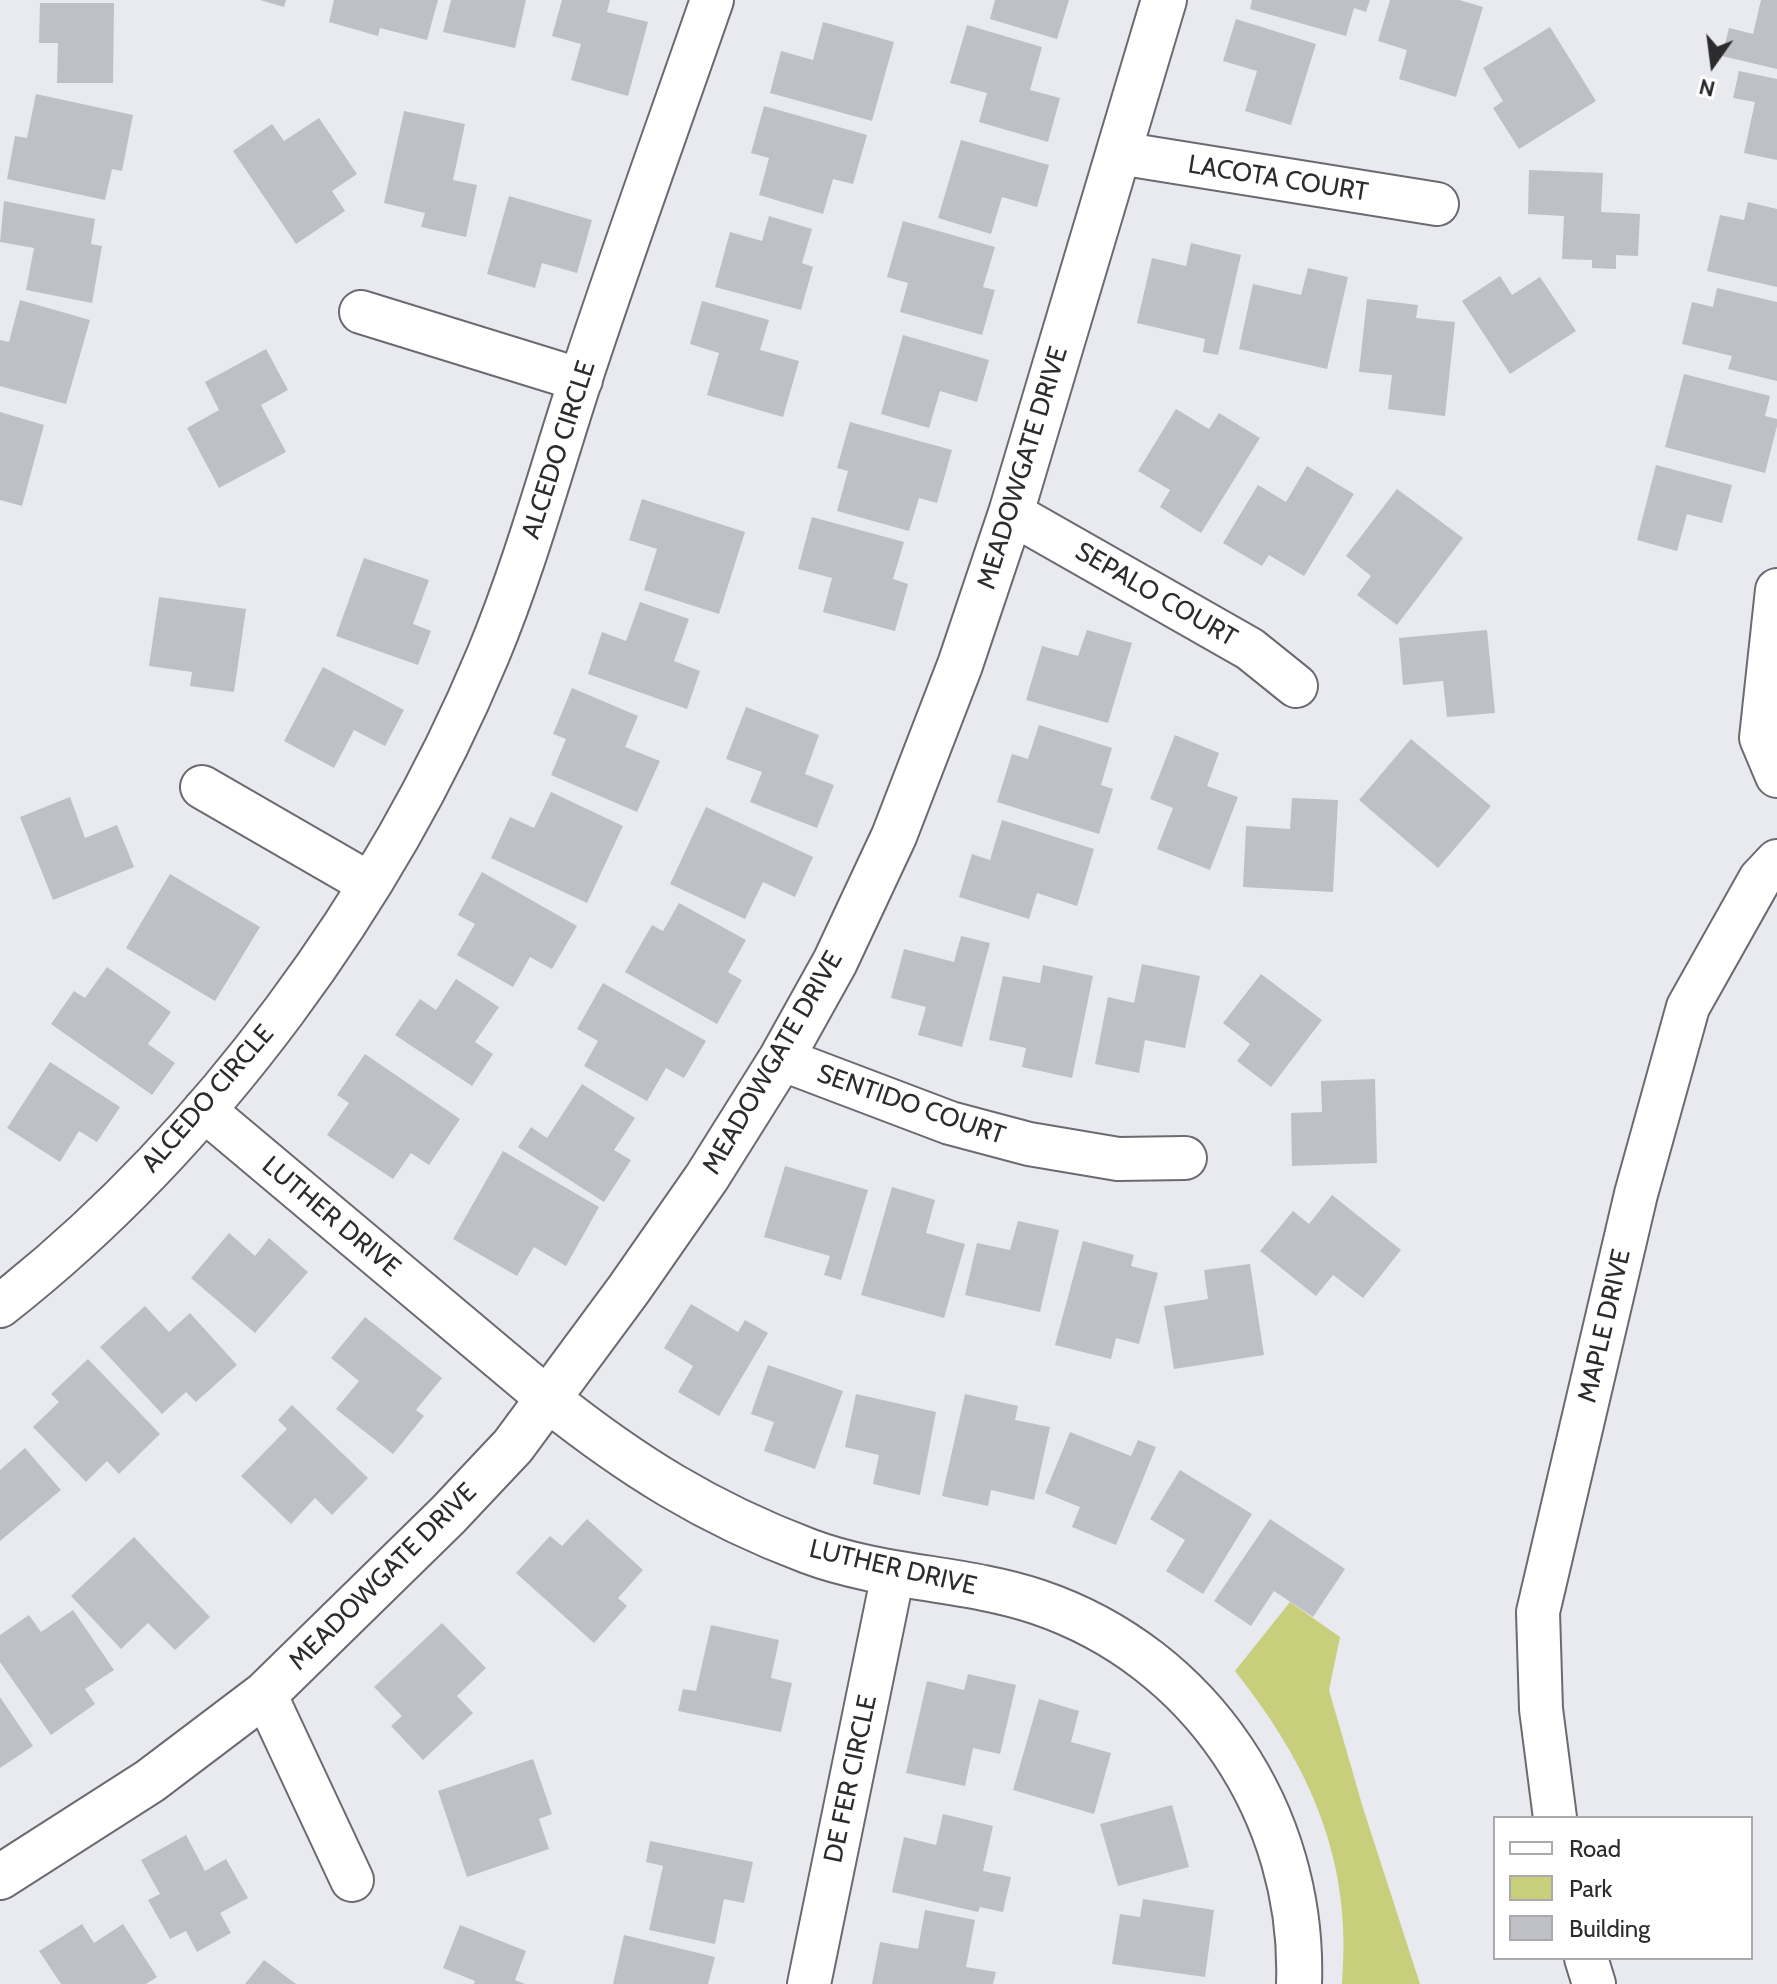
<!DOCTYPE html>
<style>
body{margin:0}
#map{position:relative;width:1777px;height:1984px;overflow:hidden;background:#e9e9f0;font-family:Cabin,sans-serif}
canvas{display:block}
.legend{position:absolute;left:1493px;top:1816px;width:260px;height:144px;box-sizing:border-box;background:#fff;border:2px solid #abaaab;margin:0;padding:10px 14px;list-style:none;font-size:24px;color:#2c2b2e}
.legend li{display:flex;align-items:center;gap:16px;height:40px}
.legend b{width:40px;border:2px solid #abaaab}
.north{position:absolute;left:1673px;top:24px;width:80px;height:80px;-webkit-text-stroke:6px #fff;paint-order:stroke;rotate:194deg;font-size:22px;font-weight:700;line-height:32px;text-align:center;color:#2c2b2e}
.north::after{content:'';display:block;margin:auto;width:28px;height:36px;background:#2c2b2e;clip-path:polygon(50% 0,100% 100%,50% 72%,0 100%)}
</style>
<div id="map">
<canvas width="1777" height="1984"></canvas>
<ul class="legend">
<li><b style="height:10px;background:#fff"></b>Road</li>
<li><b style="height:22px;background:#c8ce7b"></b>Park</li>
<li><b style="height:22px;background:#bfc0c7"></b>Building</li>
</ul>
<div class="north">N</div>
</div>
<script>
const ctx = document.querySelector('canvas').getContext('2d');
ctx.lineJoin = 'round';
function fillPath(path, color) { ctx.fillStyle = color; ctx.fill(path, 'evenodd'); }
function trace(path, color, width, dash) { ctx.strokeStyle = color; ctx.lineWidth = width; ctx.lineCap = dash ? 'butt' : 'round'; ctx.setLineDash(dash || []); ctx.stroke(path); }
function label(font, color, halo, rows, align = 'center') {
  ctx.font = font + ' Cabin,sans-serif'; ctx.lineWidth = 7; ctx.setLineDash([]); ctx.textBaseline = 'middle'; ctx.strokeStyle = halo; ctx.fillStyle = color; for (const [text, x, y, turn = 0] of rows) {
    ctx.save(); ctx.translate(x, y); ctx.rotate((+turn || 0) * Math.PI / 180); ctx.textAlign = isNaN(turn) ? turn : align; if (halo) ctx.strokeText(text, 0, 0); ctx.fillText(text, 0, 0); ctx.restore();
  }
}
fillPath(new Path2D(`
 M1290 1602 1340 1637 1329 1690 1363 1808 1420 1984H1342C1353 1860 1310 1766 1235 1671Z`), '#c8ce7b');
fillPath(new Path2D(`
 M260 0H286L284 7Z
 M334 0H438L427 40 380 28 378 36 329 22Z
 M451 0H526L515 48 443 32Z
 M562 0H610L607 12 648 22 628 96 571 80 581 44 552 36Z
 M995 0H1069L1057 39 990 19Z
 M1252 0H1370L1366 12 1354 8 1346 36 1250 9Z
 M1390 0H1459L1483 7 1456 97 1399 79 1407 50 1378 41Z
 M1761 0H1777V69L1722 56 1729 28 1753 34Z
 M40 3H114L113 83H57L58 43H39Z
 M1236 19 1316 44 1291 125 1245 111 1257 71 1223 61Z
 M823 22 894 42 872 121 770 93 781 51 813 60Z
 M967 25 1042 47 1030 90 1060 98 1048 142 979 122 987 93 950 83Z
 M1550 27 1596 101 1519 149 1493 108 1503 101 1483 68Z
 M1739 71 1777 79V160L1744 153 1755 102 1733 98Z
 M36 94 133 115 122 171 112 169 105 200 7 179 15 136 27 138Z
 M764 106 867 135 853 184 833 179 823 214 759 195 769 158 751 153Z
 M404 111 465 124 453 180 477 185 466 237 421 227 425 213 384 203Z
 M319 118 357 174 332 191 345 211 296 244 233 151 272 124 284 141Z
 M961 140 1049 165 1037 207 1002 197 991 234 938 218Z
 M1529 170 1603 173 1601 212 1640 214 1638 256 1616 255V269L1592 268V260L1562 259 1564 216 1528 214Z
 M509 196 592 220 577 273 542 263 535 288 487 274Z
 M4 201 95 219 91 244 102 246 92 303 26 290 34 248 0 242Z
 M1748 202 1777 209V287L1707 271 1720 215 1744 220Z
 M769 216 812 229 802 263 813 267 801 310 715 287 730 232 762 241Z
 M903 221 995 247 983 287 995 290 982 335 900 312 908 283 887 277Z
 M1191 243 1241 255 1218 355 1203 352 1205 339 1137 323 1152 258 1186 266Z
 M1308 268 1348 277 1327 369 1239 349 1253 284 1301 295Z
 M1500 276 1512 295 1540 277 1576 331 1510 374 1462 301Z
 M1717 288 1777 302V381L1728 369 1732 356 1682 344 1692 302 1713 307Z
 M1367 299 1418 305 1416 318 1455 322 1445 416 1388 409 1392 375 1359 372Z
 M20 300 90 320 66 404 0 386V340L9 342Z
 M702 301 769 320 760 350 799 361 783 417 707 395 719 353 690 344Z
 M903 335 989 360 977 402 940 391 929 428 881 414Z
 M266 349 288 390 261 405 286 452 219 488 187 428 219 410 205 382Z
 M1684 374 1770 396 1765 416 1777 419V426L1765 473 1665 447Z
 M1176 409 1209 429 1219 413 1260 438 1201 533 1160 507 1170 490 1138 471Z
 M0 412 44 425 22 506 0 500Z
 M850 422 952 450 937 503 919 498 909 531 837 511 848 471 837 468Z
 M1656 465 1732 485 1722 523 1687 514 1677 551 1637 540Z
 M1307 466 1354 494 1304 576 1269 555 1262 566 1223 543 1258 485 1286 502Z
 M1397 489 1463 538 1397 625 1357 595 1371 576 1346 556Z
 M642 499 745 532 719 614 644 590 657 549 629 540Z
 M812 517 904 542 893 579 908 584 895 631 823 612 832 578 798 569Z
 M364 558 429 580 413 624 431 631 418 665 336 636Z
 M159 597 246 609 234 692 190 686 192 672 149 666Z
 M640 602 689 619 674 661 700 671 687 709 588 674 602 632 626 641Z
 M1087 630 1132 643 1108 723 1026 700 1042 646 1078 656Z
 M1487 630 1495 713 1447 717 1443 681 1403 685 1399 638Z
 M323 667 404 710 385 746 354 730 334 768 284 741Z
 M572 688 638 716 625 747 660 761 637 812 551 775 566 739 553 734Z
 M746 707 819 735 805 774 834 785 817 828 750 802 762 772 726 759Z
 M1039 725 1112 748 1101 785 1113 789 1099 834 997 802 1012 754 1028 759Z
 M1175 735 1219 753 1207 786 1238 797 1210 870 1157 849 1173 808 1150 799Z
 M1411 739 1491 806 1438 868 1359 800Z
 M551 792 623 826 587 903 491 858 510 817 534 828Z
 M70 797 85 838 117 825 134 867 53 900 20 817Z
 M1292 798 1338 800 1333 892 1243 887 1246 826 1290 829Z
 M706 807 813 857 795 897 763 882 745 919 670 884Z
 M1002 820 1094 849 1077 906 1037 893 1029 919 959 897 972 854 990 860Z
 M482 872 577 926 552 969 530 957 513 987 457 955 475 924 458 915Z
 M170 874 260 927 215 1001 126 948Z
 M679 903 746 940 728 972 742 980 717 1024 625 972 652 925 663 931Z
 M961 936 990 943 962 1047 918 1035 926 1007 891 998 904 949 954 962Z
 M1142 964 1200 976 1185 1048 1145 1040 1139 1073 1095 1064 1108 997 1134 1003Z
 M1043 965 1093 976 1072 1078 1022 1067 1026 1048 989 1040 1003 976 1040 983Z
 M107 967 171 1012 148 1044 175 1063 152 1095 51 1024 74 991 85 998Z
 M1261 974 1322 1020 1271 1087 1237 1061 1250 1044 1223 1023Z
 M456 979 499 1007 475 1042 493 1054 472 1086 395 1035 420 999 436 1010Z
 M603 983 706 1041 684 1078 666 1068 647 1101 584 1066 598 1041 577 1029Z
 M365 1054 460 1119 429 1165 411 1153 393 1179 327 1135 349 1103 337 1095Z
 M50 1062 120 1107 97 1142 79 1131 60 1162 7 1128Z
 M1375 1079 1377 1163 1292 1166 1291 1113 1322 1112 1321 1081Z
 M582 1084 635 1118 614 1150 631 1160 604 1202 518 1147 531 1127 547 1138Z
 M503 1151 599 1207 566 1266 534 1247 517 1276 453 1239Z
 M785 1166 868 1190 841 1280 824 1275 830 1256 764 1237Z
 M892 1187 935 1200 926 1233 965 1244 944 1318 861 1295Z
 M1332 1195 1401 1250 1363 1298 1333 1275 1316 1296 1260 1251 1293 1211 1309 1224Z
 M1018 1221 1059 1230 1040 1312 965 1295 977 1243 1010 1250Z
 M229 1233 255 1256 269 1238 308 1272 255 1333 191 1278Z
 M1083 1241 1134 1255 1131 1266 1158 1273 1139 1344 1116 1338 1111 1359 1055 1345Z
 M1250 1264 1264 1355 1174 1369 1164 1306 1208 1299 1204 1270Z
 M691 1304 738 1332 745 1320 768 1333 719 1416 678 1392 693 1366 664 1348Z
 M145 1306 169 1332 190 1313 237 1365 196 1402 186 1392 162 1414 100 1347Z
 M365 1317 442 1378 416 1410 424 1416 393 1454 336 1409 359 1381 331 1358Z
 M88 1359 160 1434 119 1474 107 1461 86 1482 33 1427 59 1402 51 1394Z
 M768 1365 843 1391 815 1469 764 1451 774 1422 751 1414Z
 M856 1394 936 1412 920 1495 873 1484 879 1455 845 1447Z
 M965 1394 1018 1406 1015 1420 1050 1427 1034 1500 991 1490 988 1506 942 1496Z
 M292 1405 368 1478 332 1515 315 1498 291 1524 241 1476 287 1429 278 1420Z
 M1070 1432 1131 1456 1138 1440 1156 1447 1116 1545 1072 1527 1080 1507 1045 1493Z
 M25 1448 61 1490 0 1541V1470Z
 M1180 1470 1252 1514 1203 1594 1166 1571 1185 1540 1150 1519Z
 M587 1519 643 1570 618 1598 627 1606 594 1643 516 1573 550 1536 562 1546Z
 M1270 1519 1345 1569 1313 1617 1274 1591 1251 1626 1214 1601Z
 M134 1537 210 1617 175 1650 148 1623 121 1649 71 1596Z
 M73 1610 114 1670 85 1689 95 1704 51 1735 0 1662V1635L29 1615 41 1632Z
 M442 1623 486 1668 457 1696 473 1713 423 1760 391 1726 402 1716 374 1687Z
 M711 1625 779 1640 771 1678 792 1683 781 1732 678 1711 683 1689 696 1691Z
 M968 1674 1016 1685 1000 1754 973 1748 965 1786 906 1773 927 1681 964 1690Z
 M0 1697 33 1746 0 1768Z
 M1039 1699 1079 1711 1071 1742 1111 1753 1094 1814 1013 1790Z
 M533 1759 552 1814 539 1819 549 1849 467 1877 438 1791Z
 M1172 1805 1189 1867 1118 1886 1100 1824Z
 M943 1814 993 1826 983 1871 1011 1877 1003 1912 980 1907 978 1912 892 1892 904 1837 936 1845Z
 M186 1835 205 1871 226 1859 248 1898 220 1913 231 1933 197 1952 186 1931 170 1939 148 1900 160 1894 141 1860Z
 M650 1841 753 1862 744 1903 724 1899 715 1944 649 1930 663 1866 646 1862Z
 M1143 1899 1214 1910 1205 1977 1112 1964 1120 1914 1140 1917Z
 M925 1910 975 1920 966 1967 996 1972 993 1984H872L880 1942 918 1949Z
 M82 1924 94 1943 123 1924 157 1977 146 1984H61L39 1951Z
 M460 1925 526 1951 515 1980 525 1984H474L475 1981 443 1968Z
 M624 1935 715 1957 708 1984H613Z
 M264 1960 296 1984H245Z`), '#bfc0c7');
const minor = new Path2D(`
 M1119 153 1437 204
 M361 312 581 380
 M1011 513 1250 649 1296 686
 M1777 590 1761 738 1777 776
 M202 787 370 884
 M781 1059 950 1123 1029 1144 1118 1159 1185 1158
 M204 1110 548 1399
 M0 1306C209 1142 386 900 488 655 525 566 550 473 580 381 622 253 668 127 712 0
 M265 1694 352 1880
 M1555 1818 1541 1709 1538 1612 1636 1194 1688 1007 1760 879 1777 861
 M1586 1958 1594 1984
 M809 1984 893 1574`);
const tertiary = new Path2D(`
 M548 1399C631 1465 707 1513 808 1551 882 1579 963 1577 1038 1602 1201 1657 1305 1814 1299 1984
 M0 1877 150 1781 265 1694 448 1515 513 1446 629 1289 707 1177 781 1059 835 962 894 836 960 665 1011 513 1164 0`);
trace(minor, '#6b6a71', 46);
trace(tertiary, '#6b6a71', 48);
trace(minor, '#fff', 42);
trace(tertiary, '#fff', 44);
label('26px', '#2c2b2e', '#fff', [
 ["LACOTA COURT",1278,179,9],
 ["ALCEDO CIRCLE",559,450,-72],
 ["MEADOWGATE DRIVE",1023,468,-73],
 ["SEPALO COURT",1156,595,30],
 ["MEADOWGATE DRIVE",773,1063,-60],
 ["ALCEDO CIRCLE",208,1099,-49],
 ["SENTIDO COURT",911,1105,19],
 ["LUTHER DRIVE",331,1217,40],
 ["MAPLE DRIVE",1605,1326,-77],
 ["LUTHER DRIVE",893,1568,13],
 ["MEADOWGATE DRIVE",383,1577,-45],
 ["DE FER CIRCLE",851,1779,-78]
]);
</script>
